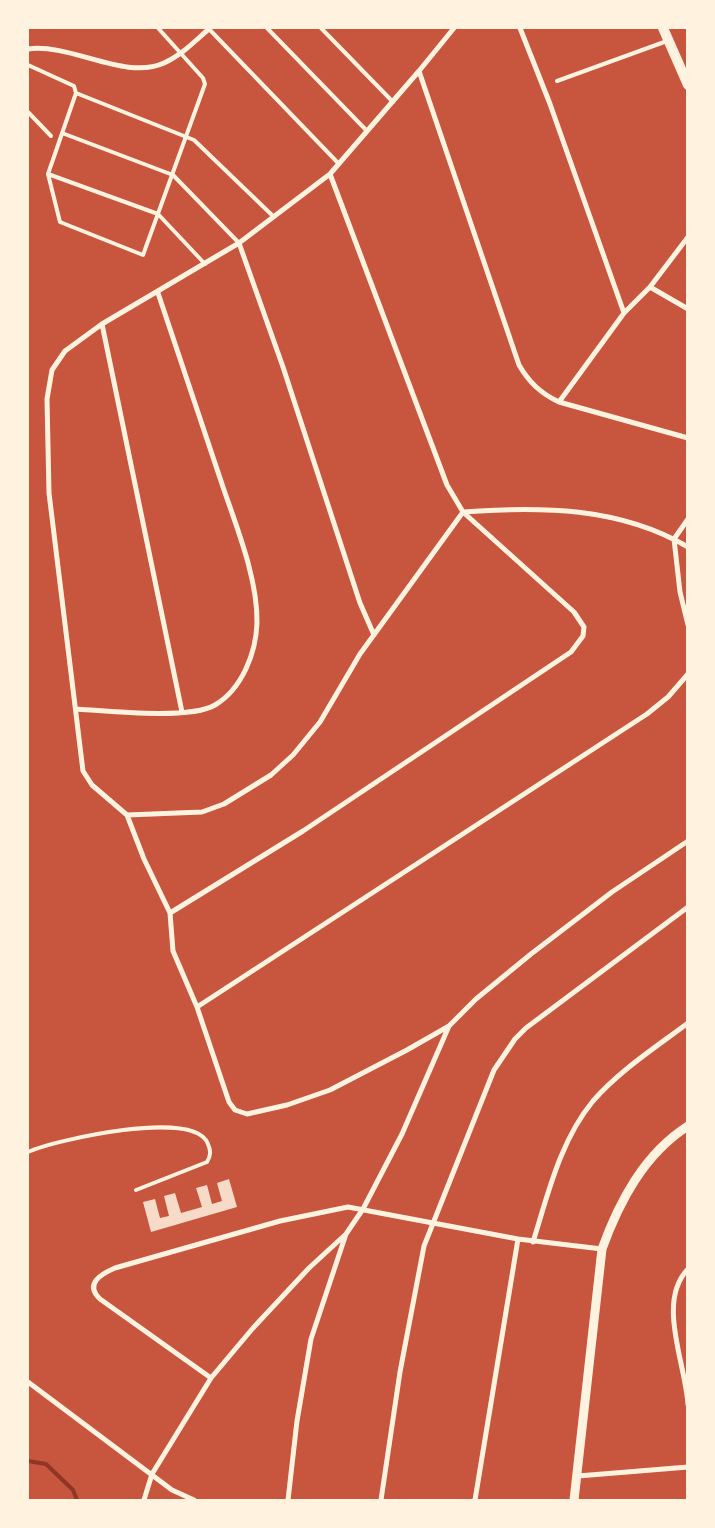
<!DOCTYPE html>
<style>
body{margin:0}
#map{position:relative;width:715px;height:1528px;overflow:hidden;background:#c8553d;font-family:Signika,sans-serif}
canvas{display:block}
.frame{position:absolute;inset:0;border:29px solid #fff3e0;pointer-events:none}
</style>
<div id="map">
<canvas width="715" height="1528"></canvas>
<div class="frame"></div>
</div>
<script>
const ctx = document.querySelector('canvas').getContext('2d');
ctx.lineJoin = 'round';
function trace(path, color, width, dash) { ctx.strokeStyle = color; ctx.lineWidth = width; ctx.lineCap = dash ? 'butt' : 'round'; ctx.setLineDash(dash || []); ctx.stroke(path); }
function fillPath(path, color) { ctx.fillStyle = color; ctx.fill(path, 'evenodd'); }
trace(new Path2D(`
 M28 1461 46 1464 73 1490 77 1500`), '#8f3625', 4);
fillPath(new Path2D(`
 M229 1179 237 1207 151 1232 143 1202 155 1199 160 1218 169 1216 164 1196 175 1193 181 1213 202 1207 196 1188 207 1185 212 1204 222 1201 217 1183Z`), '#f7dbc8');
trace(new Path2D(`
 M267 28 367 131
 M321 28 393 102
 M209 29 339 164
 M28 65 74 86 76 93 48 174 60 222 143 255 205 84 203 78 158 28
 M557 81 667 41
 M76 93 194 140 274 217
 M28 112 51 136
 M62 133 173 175 239 243
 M48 174 158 214 205 264
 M28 1152C55 1140 195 1108 208 1144 211 1151 211 1155 207 1162L136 1190`), '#fff3e0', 4);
trace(new Path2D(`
 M454 28 419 71 330 174 239 243 102 324 65 351 52 370 47 399 49 493 83 771 92 785 127 815 144 859 170 913 173 951 197 1007 229 1102 235 1110 247 1114 287 1105 330 1090 407 1050 449 1026 476 999 531 954 612 892 688 841
 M520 28 550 104 624 313
 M28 49C71 43 125 81 164 63 182 55 196 40 210 28
 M419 71 519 365C529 382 540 393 559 402L688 438
 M239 243 283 367 360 603 374 635
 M650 287 688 309
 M102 324 182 712
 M559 402 624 313 650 287 688 237
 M463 512C540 506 620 507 688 547
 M674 539 680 592 688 625
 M674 539 688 519
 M76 709C107 711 190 720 215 705 242 689 256 653 257 623 258 580 237 528 223 487 202 423 180 358 158 293
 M127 815 202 812 224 804 271 775 293 755 320 722 360 654 463 512
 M170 913 303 831 571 652 583 636 584 627 574 612 463 512 447 485 330 174
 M197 1007 647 714 668 697 688 674
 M533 1242C548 1194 560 1141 593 1101 619 1071 656 1047 688 1023
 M688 1269C656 1302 686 1364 688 1405
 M211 1378 100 1299C84 1284 101 1274 115 1268L280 1221 348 1207 518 1239 602 1249
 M28 1382 172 1490 194 1500
 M578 1476 688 1467
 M144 1500 152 1474 211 1378 253 1328 309 1268 346 1234 363 1209 402 1134 449 1026
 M288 1500 297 1421 311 1339 346 1234
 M381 1500 400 1372 424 1246 494 1070 515 1039 526 1028 688 907
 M475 1500 518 1239`), '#fff3e0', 5);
trace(new Path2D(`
 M574 1500 602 1249C619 1202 644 1154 688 1126`), '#fff3e0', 9);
trace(new Path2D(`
 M663 28 688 85`), '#fff3e0', 10);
</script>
